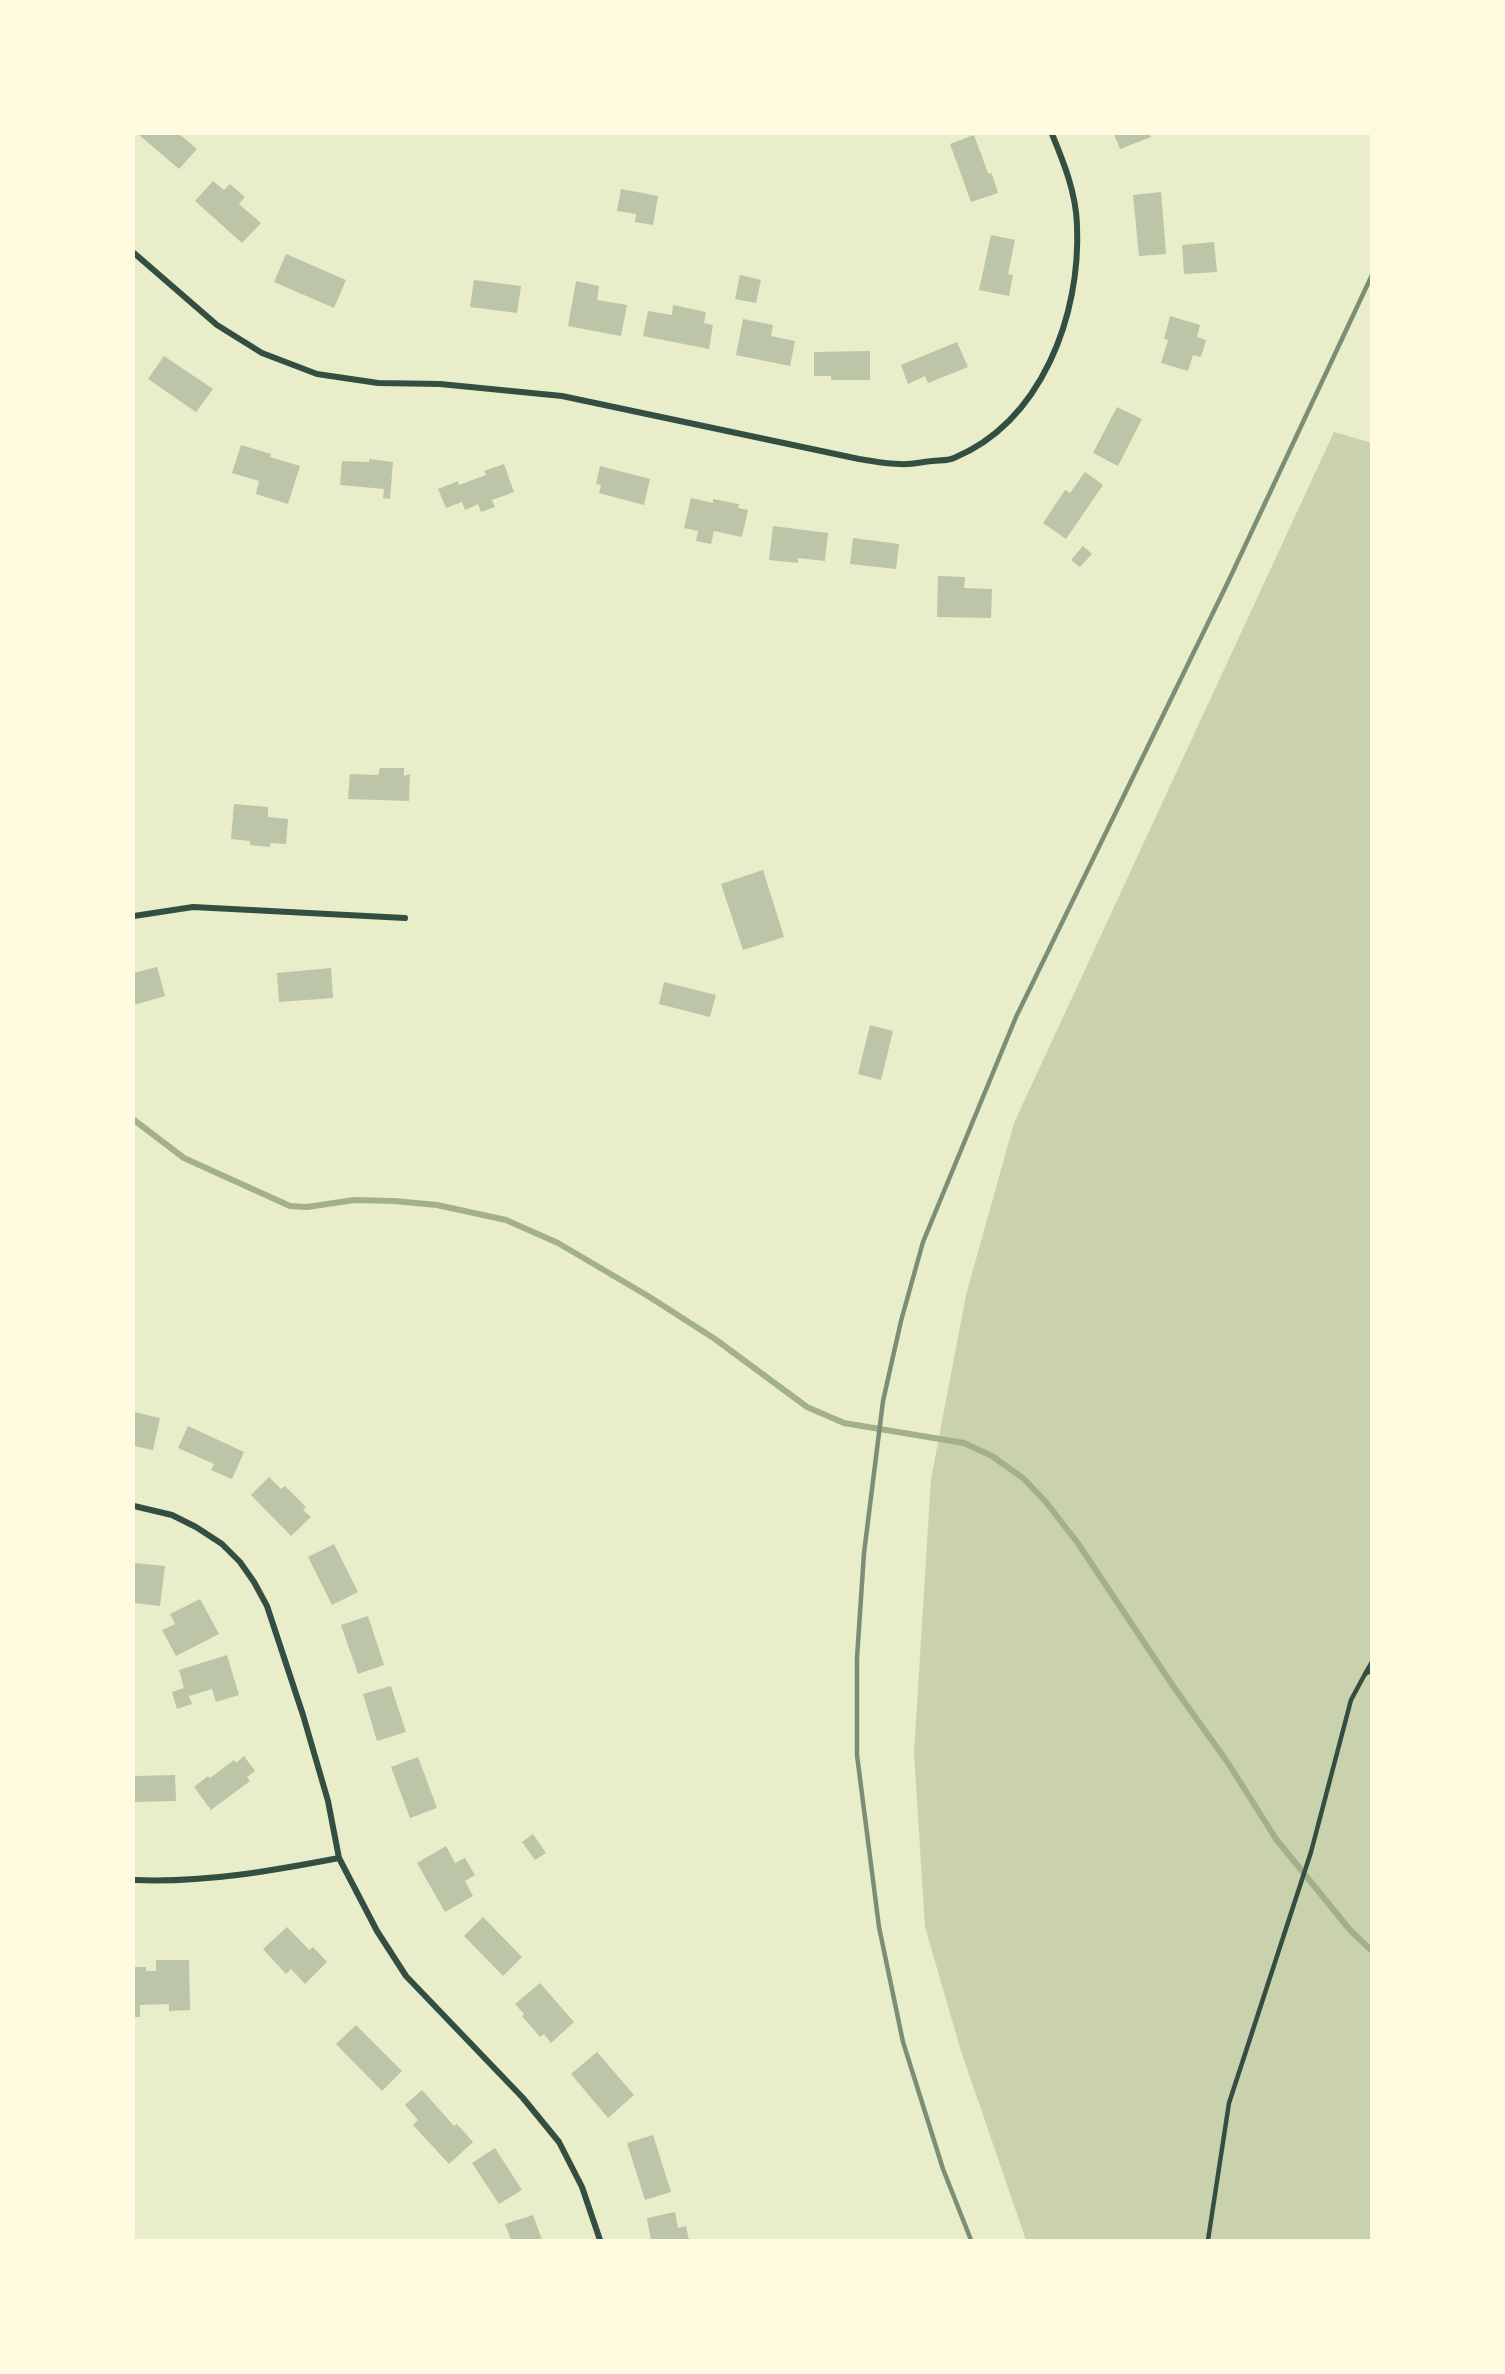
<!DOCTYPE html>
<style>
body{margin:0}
#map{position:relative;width:1505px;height:2374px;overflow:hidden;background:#e9edc9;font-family:Karla,sans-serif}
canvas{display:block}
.frame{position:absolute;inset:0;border:135px solid #fefae0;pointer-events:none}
</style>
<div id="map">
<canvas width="1505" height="2374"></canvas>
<div class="frame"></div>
</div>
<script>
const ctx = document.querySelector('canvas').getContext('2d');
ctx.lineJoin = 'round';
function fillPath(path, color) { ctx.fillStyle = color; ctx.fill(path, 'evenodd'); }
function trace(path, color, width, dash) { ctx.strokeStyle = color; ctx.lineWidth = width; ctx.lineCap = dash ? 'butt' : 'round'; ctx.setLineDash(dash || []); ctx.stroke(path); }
fillPath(new Path2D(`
 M1334 432 1372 443 1371 2240H1026L961 2051 925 1927 914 1753 931 1479 966 1295 1014 1123Z`), '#cad2ad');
trace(new Path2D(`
 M134 1120 184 1158 290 1206 307 1207 354 1200 394 1201 437 1205 506 1220 558 1243 648 1296 715 1339 807 1407 844 1423 964 1443 992 1456 1023 1478 1045 1501 1077 1542 1173 1686 1228 1763 1276 1839 1350 1930 1372 1951`), '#a3b18a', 6);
fillPath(new Path2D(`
 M138 134H179L197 149 179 169Z
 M1114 134H1149L1151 137 1120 149Z
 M974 135 988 173 992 174 998 193 971 202 950 144Z
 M213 181 224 190 230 184 245 197 239 204 261 223 242 243 195 201Z
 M621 189 658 196 653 225 635 222 636 214 617 211Z
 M1161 192 1166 254 1139 256 1133 195Z
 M991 235 1015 240 1008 274 1013 275 1009 296 979 290Z
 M1214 242 1217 272 1184 274 1182 245Z
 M286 254 346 280 334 308 274 282Z
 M740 275 761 280 756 303 735 299Z
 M474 280 521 286 517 313 470 307Z
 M576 281 599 286 597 300 627 305 621 336 568 326Z
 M673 305 706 312 704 323 713 325 709 349 643 336 648 311 672 315Z
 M1170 316 1200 325 1197 337 1206 340 1201 357 1193 355 1188 371 1161 363 1168 340 1164 339Z
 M743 319 773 325 771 336 795 341 790 366 736 355Z
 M957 342 968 367 928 383 925 376 908 384 901 365Z
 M870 351V380H831V376H814V352Z
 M164 356 213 389 196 412 148 379Z
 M1117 407 1142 419 1118 466 1093 453Z
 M241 445 271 454 270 457 300 466 288 504 256 494 259 481 232 473Z
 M369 459 393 462 390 499 383 498 384 489 340 485 342 461 369 462Z
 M504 464 514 492 492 500 495 507 481 512 478 504 465 510 462 502 446 508 438 489 458 481 459 485 486 475 484 471Z
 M600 466 650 479 644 505 599 493 601 485 596 484Z
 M1085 472 1103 485 1066 539 1043 523 1065 490 1070 493Z
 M691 498 713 503V499L739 504 738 508 748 510 742 537 714 531 711 544 696 541 698 531 684 528Z
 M773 526 828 533 825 561 798 558V563L769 560Z
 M853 538 899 544 896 569 850 564Z
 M1083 546 1092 554 1080 567 1071 560Z
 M938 576 965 577 964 588 992 589 991 618 937 617Z
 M380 768H404V776L410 774 409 801 348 799 350 774 378 775Z
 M234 804 268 807V817L288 819 286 844 270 843V847L250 845V841L231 839Z
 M763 870 784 937 743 950 721 884Z
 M157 967 165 996 134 1005V973Z
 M331 968 333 998 279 1002 277 973Z
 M664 982 716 995 710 1017 659 1004Z
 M870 1025 893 1031 881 1080 858 1074Z
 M134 1412 160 1418 153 1450 134 1446Z
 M188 1426 244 1452 232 1479 211 1470 214 1464 178 1448Z
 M269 1477 281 1489 285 1486 306 1507 303 1510 311 1517 291 1536 251 1495Z
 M334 1544 358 1592 332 1605 308 1557Z
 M134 1563 165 1566 160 1606 134 1603Z
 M200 1599 219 1634 176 1656 162 1630 175 1624 170 1614Z
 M368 1616 384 1665 358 1674 341 1625Z
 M227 1655 239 1695 216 1702 212 1689 189 1696 192 1704 177 1709 172 1692 184 1688 179 1670Z
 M391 1686 406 1732 377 1741 363 1694Z
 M244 1756 255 1771 247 1777 250 1781 211 1810 194 1787 208 1776 210 1778 234 1760 236 1763Z
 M418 1757 437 1808 410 1818 391 1767Z
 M175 1775 176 1801 134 1802V1776Z
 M533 1834 546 1853 535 1860 522 1842Z
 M446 1846 455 1863 465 1858 475 1875 465 1881 473 1896 445 1912 417 1863Z
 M483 1917 522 1957 503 1976 464 1936Z
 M287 1927 309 1950 313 1947 327 1962 305 1984 291 1969 286 1974 263 1949Z
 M156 1960H189L190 2010 169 2011V2004L140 2005V2017H134V1967H146V1971H156Z
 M540 1983 574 2022 551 2043 544 2034 540 2037 522 2016 524 2014 515 2004Z
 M356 2025 402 2071 382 2091 336 2044Z
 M597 2052 634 2095 608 2118 571 2074Z
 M422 2090 454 2126 457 2124 473 2142 449 2164 413 2125 418 2120 405 2105Z
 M653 2135 671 2192 645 2200 627 2143Z
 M495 2148 522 2190 499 2204 472 2163Z
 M675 2212 678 2228 686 2226 689 2240H651L647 2218Z
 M533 2215 542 2240H511L505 2224Z`), '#bcc5a7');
trace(new Path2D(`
 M1365 1674 1372 1662
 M1208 2240 1229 2103 1311 1852 1351 1700 1365 1674 1372 1670`), '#344e41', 4.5);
trace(new Path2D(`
 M134 253 217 325 262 353 317 374 378 383 440 384 562 396 859 459C873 461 886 464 900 464 910 465 921 462 932 461 939 460 948 461 954 458 1042 421 1081 315 1077 225 1076 193 1064 163 1052 134
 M134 916 193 907 405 918
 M134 1506 172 1515 196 1527 222 1544 240 1562 254 1582 267 1606 303 1715 328 1801 339 1858 377 1931 406 1976 523 2098 559 2142 582 2187 600 2240
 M134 1880C204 1883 271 1871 339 1858`), '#344e41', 6);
trace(new Path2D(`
 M971 2240 943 2169 903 2042 879 1927 857 1755V1658L864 1553 883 1401 901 1321 923 1242 1016 1017 1228 582 1372 275`), '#7c8e77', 4.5);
</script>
